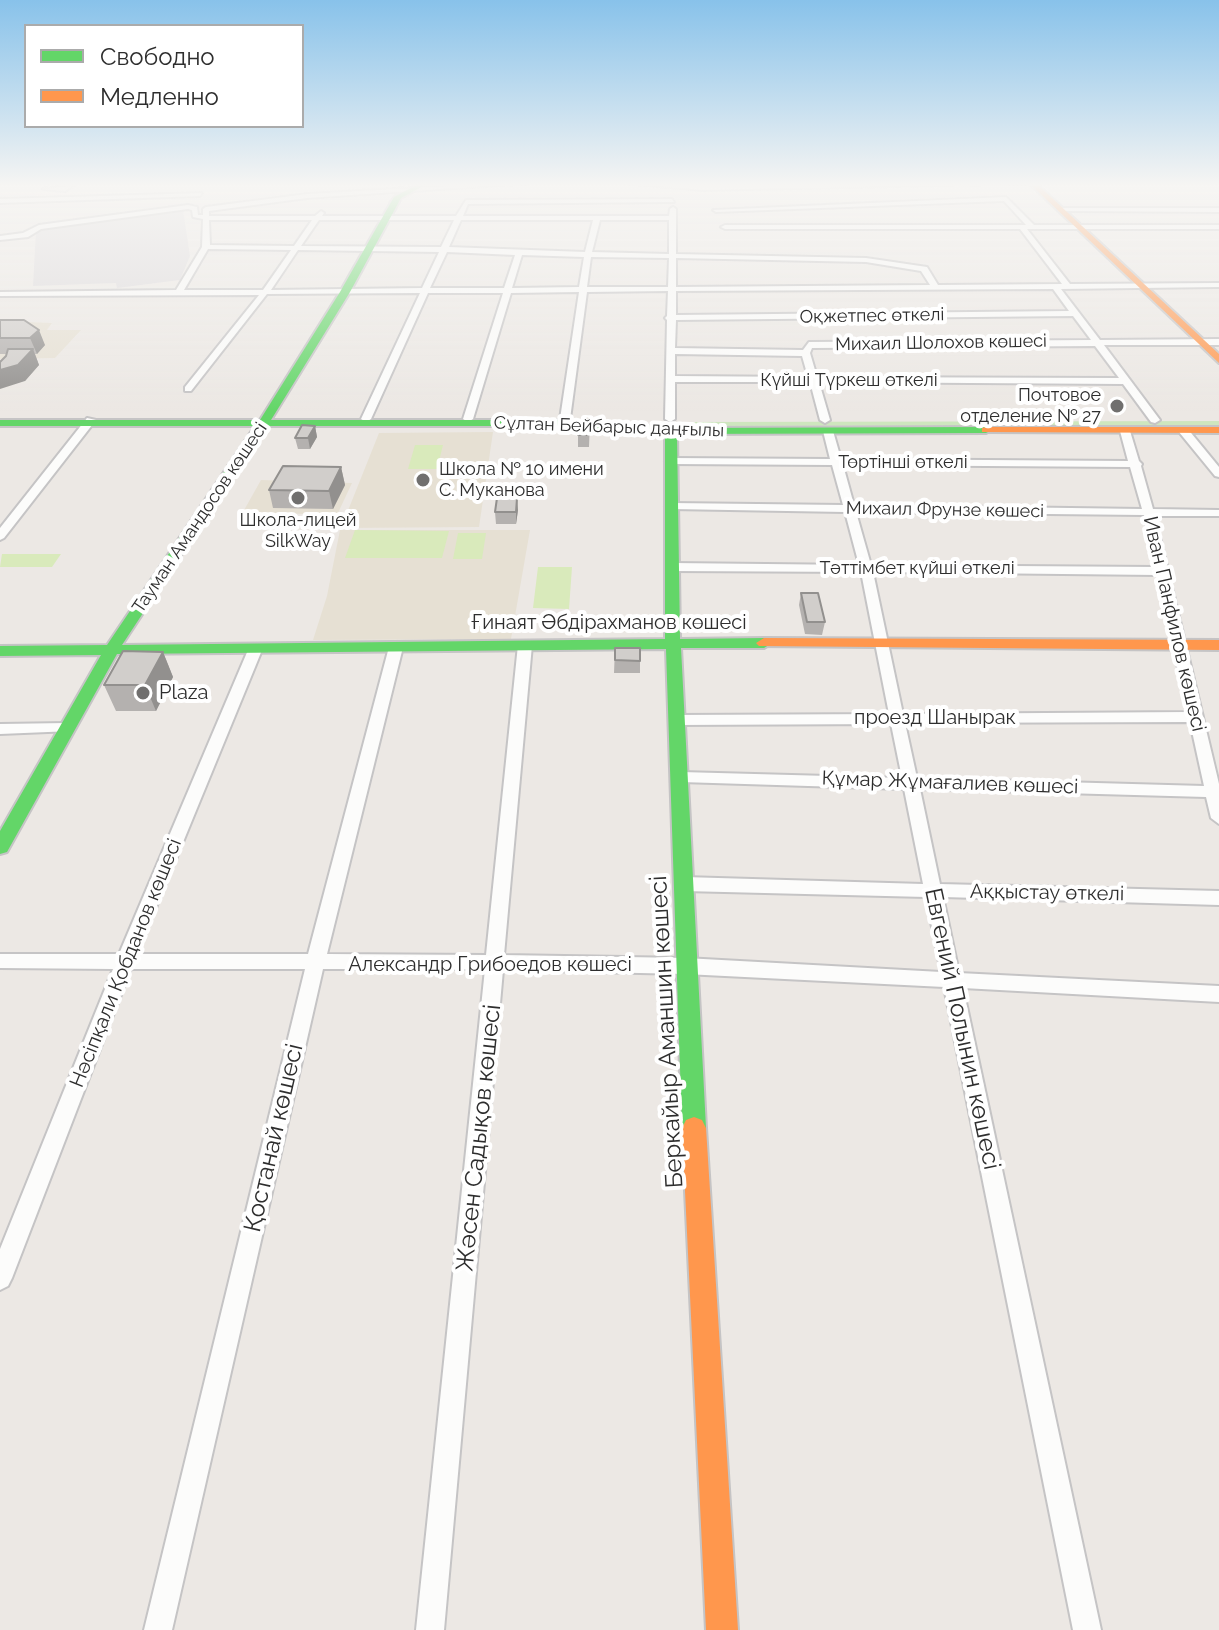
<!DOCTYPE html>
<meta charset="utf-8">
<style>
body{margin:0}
#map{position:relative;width:1219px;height:1630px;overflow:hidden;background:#ece8e4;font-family:Raleway,sans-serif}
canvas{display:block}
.legend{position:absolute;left:24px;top:24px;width:280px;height:104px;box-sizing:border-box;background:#fff;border:2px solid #ababab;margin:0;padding:10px 14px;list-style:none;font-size:24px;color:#2e2e2e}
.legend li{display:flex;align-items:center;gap:16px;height:40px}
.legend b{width:40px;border:2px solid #ababab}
</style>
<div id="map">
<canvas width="1219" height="1630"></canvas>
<ul class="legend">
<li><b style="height:10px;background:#63d668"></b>Свободно</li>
<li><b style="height:10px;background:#ff974d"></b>Медленно</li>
</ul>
</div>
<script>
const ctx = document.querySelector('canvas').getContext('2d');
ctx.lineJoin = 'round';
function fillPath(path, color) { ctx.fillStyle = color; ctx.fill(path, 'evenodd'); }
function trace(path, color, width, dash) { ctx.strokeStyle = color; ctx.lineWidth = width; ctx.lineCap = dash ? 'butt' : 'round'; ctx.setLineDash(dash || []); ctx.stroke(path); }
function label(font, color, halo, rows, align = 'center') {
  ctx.font = font + ' Raleway,sans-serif'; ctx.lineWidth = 8; ctx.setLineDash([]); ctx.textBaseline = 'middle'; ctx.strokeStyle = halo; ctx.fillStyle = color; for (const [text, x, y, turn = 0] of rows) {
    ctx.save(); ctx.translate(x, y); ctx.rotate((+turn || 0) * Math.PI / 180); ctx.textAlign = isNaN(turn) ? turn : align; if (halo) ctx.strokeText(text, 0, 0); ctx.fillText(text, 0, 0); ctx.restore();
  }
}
fillPath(new Path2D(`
 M183 209 190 256 180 280 117 288 116 283 33 286 36 229Z`), '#dcd9db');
fillPath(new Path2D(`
 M0 321 52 323 47 330H81L55 358 0 359Z
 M493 432 479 527 341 528 379 433Z
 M261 480 352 483 337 515 243 512Z
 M340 530H530L511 639 313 640 327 596Z`), '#e6e0d3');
fillPath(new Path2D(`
 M1219 421V425L691 426V422Z`), '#cee6be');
fillPath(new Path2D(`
 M415 445H443L437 469H408Z
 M355 530 448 531H449L442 558H345Z
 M458 533H486L482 559H453Z
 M2 554H61L52 567H0Z
 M538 567H572L569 609 533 608Z`), '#d9eabb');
const street = new Path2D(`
 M70 183H77L65 191 43 189 64 187Z
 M502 183H530L307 198 209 211V216H315L321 211 324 213 322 216H456L466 200 672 199 674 202 468 204 463 216H669L670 209 673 207 676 209V254L866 258 927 267 938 285 1062 284 1020 229H725L721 227 725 225H1026L1004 201 716 212 713 210 1006 197 1034 225H1219V229H1027L1070 284 1219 283V287L1061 289 1100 340 1219 339V345H1104L1160 420 1155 423 1151 422 1123 384 819 382 830 420 825 423 820 420 810 382H675V419L670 422 665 419 667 320 665 318 667 316 668 291 587 292 570 419 565 422 560 419 579 292 511 293 473 419 468 422 463 419 503 293H428L371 419 366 422 361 419 420 293 267 294 191 391H185V387L259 295 0 296V292L176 290 202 247 203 219 193 217 192 210 188 209 41 229 28 237 0 240V236L23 233 39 225 188 205 197 207 198 215H203V209L206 207 307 194ZM209 220H312L294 246 210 245ZM319 220H454L441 247 301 246ZM461 220H593L585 252 449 247ZM600 220H669V254L592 252ZM208 249 291 250 263 290H184ZM298 250 439 252 422 288 271 290ZM447 252 515 255 504 288H430ZM522 255 584 257 579 287 512 288ZM591 257 669 258 668 287H587ZM676 258 866 262 921 271 930 285 676 287ZM1053 289 1069 311 676 315V291ZM1073 316 1091 340 809 342 803 350 675 348 676 320ZM1095 346 1119 378 817 377 810 353 812 348ZM675 354 802 356 808 377 675 376Z
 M626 183 702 186 1036 183 702 190Z
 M202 193 200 196 0 203V199Z
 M1063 208H1219V212L1061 211Z
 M87 418 96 420 4 538 0 540V528Z
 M1183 427 1187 428 1219 467V477L1215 476 1179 432V428Z
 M828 428 833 431 841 459 1128 461 1120 431 1125 428 1130 431 1139 461 1142 464 1141 466 1153 509 1219 510V516H1155L1219 784V824L1211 818 1206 797 920 789 940 884 1219 891V905L943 897 959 973 1219 986V1002L963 988 1101 1630H1073L944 987 685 974 503 970 444 1630H416L485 969H323L172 1630H144L305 969H131L12 1278 8 1286 0 1290V1249L113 969 0 968V954H119L248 650 255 646 262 650 137 954H308L389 647 396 643 403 647 327 954 486 955 518 645 525 641 532 645 504 955 685 958 941 972 926 897 684 891 678 889 675 884 678 879 684 877 923 884 904 789 681 782 673 777 681 772 902 778 891 724 676 725 669 720 676 715 889 714 861 572 672 571 666 567 672 563 859 565 845 512 671 509 665 506 671 503 843 505 832 465 670 464 665 461 670 458 830 459 823 431ZM843 465 1130 467 1142 509 854 505ZM856 512 1144 515 1155 567 871 565ZM873 572 1157 575 1188 712 903 714ZM1190 722 1204 786 917 778 905 723Z
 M67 723 72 725 74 728 72 731 0 734V724Z`);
const fast = new Path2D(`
 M420 183H429L401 198 350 292 271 420H565L680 428 986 427 992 430 986 433 677 434 680 639 764 638 772 643 764 648H681L706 1128 702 1136 694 1139 686 1136 682 1128 666 649 117 654 7 852 0 854V831L101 655 0 656V646L107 645 255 426H0V420H260L340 292 394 197ZM266 426H565L665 433V639L122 645Z`);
const slow = new Path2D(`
 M1029 183H1036L1219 354V363Z
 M986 427H1219V433L982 432V428Z
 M764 638 1219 640V650L759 646 756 643Z
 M694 1117 702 1120 706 1128 738 1630H706L682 1128 686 1120Z`);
trace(street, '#c5c4c5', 4);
trace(fast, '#c5c4c5', 4);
trace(slow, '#c5c4c5', 4);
fillPath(street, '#fcfcfb');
fillPath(fast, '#63d668');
fillPath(slow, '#ff974d');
fillPath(new Path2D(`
 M0 320 45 345 37 354H35L39 365 25 381 6 356 7 354H0Z
 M590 421 589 447H578V435Z
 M315 426 317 437 310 449H298L295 438Z
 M341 467 345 485 333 509 273 508 269 490Z
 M518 510 516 524H496L495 512Z
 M801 593 825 622 822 635 805 634 799 605Z
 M615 648H640V673H614Z
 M163 652 173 677 156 711H116L104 685Z`), '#b4b1af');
fillPath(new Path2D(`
 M39 330 45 345 37 354 30 338Z
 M33 349 39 365 25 381 0 389V370Z
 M315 426 317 437 310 449 308 438Z
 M341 467 345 485 333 509 329 491Z
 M517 498 518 510 516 524V512Z
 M163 652 173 677 156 711 145 685Z`), '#92908e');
const building = new Path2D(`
 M0 320H24L39 330 30 338H0Z
 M8 349H33L18 365 0 370V362L6 356Z
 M580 421H590L589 435H578Z
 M302 425 315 426 308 438H295Z
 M283 466 341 467 329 491 269 490Z
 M497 498H517L516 512H495Z
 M801 593H818L825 622H807Z
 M615 648H640V661L615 660Z
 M123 651 163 652 145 685H104Z`);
fillPath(building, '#d1cecb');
trace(building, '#92908e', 2);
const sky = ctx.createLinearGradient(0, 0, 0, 411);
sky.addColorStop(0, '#88c2ea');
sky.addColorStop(0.45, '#f6f5f3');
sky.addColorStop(1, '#f6f5f300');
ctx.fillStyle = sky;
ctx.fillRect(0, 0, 1219, 411);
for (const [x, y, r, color] of [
 [1117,406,8,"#706f6e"],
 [423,480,8,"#706f6e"],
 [298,498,8,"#706f6e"],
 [143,693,8,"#706f6e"]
]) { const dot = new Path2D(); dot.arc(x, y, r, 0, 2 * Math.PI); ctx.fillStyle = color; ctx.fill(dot); trace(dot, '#fff', 3); }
label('18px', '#2e2e2e', '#fff', [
 ["Оқжетпес өткелі",872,316,-1],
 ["Михаил Шолохов көшесі",941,343,-1],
 ["Күйші Түркеш өткелі",849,381],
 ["Сұлтан Бейбарыс даңғылы",609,427,2],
 ["Төртінші өткелі",903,463],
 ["Михаил Фрунзе көшесі",945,510,1],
 ["Тауман Амандосов көшесі",200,518,-56],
 ["Тәттімбет күйші өткелі",917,569]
]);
label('18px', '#2e2e2e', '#fff', [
 ["Почтовое",1101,396],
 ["отделение № 27",1101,417],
 ["Школа № 10 имени",439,470,"left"],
 ["С. Муканова",439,491,"left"],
 ["Школа-лицей",298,521,"center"],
 ["SilkWay",298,542,"center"]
], 'right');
label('20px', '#2e2e2e', '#fff', [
 ["Ғинаят Әбдірахманов көшесі",609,623],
 ["Иван Панфилов көшесі",1174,624,77],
 ["проезд Шанырак",935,718],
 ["Құмар Жұмағалиев көшесі",950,783,2],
 ["Аққыстау өткелі",1047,893,1],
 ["Нәсіпқали Қобданов көшесі",126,963,-68],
 ["Александр Грибоедов көшесі",490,965]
]);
label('20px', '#2e2e2e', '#fff', [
 ["Plaza",159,693]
], 'left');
label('24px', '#2e2e2e', '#fff', [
 ["Евгений Полынин көшесі",962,1029,78],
 ["Беркайыр Аманшин көшесі",667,1032,-93],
 ["Қостанай көшесі",274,1138,-77],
 ["Жәсен Садықов көшесі",479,1138,-84]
]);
</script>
